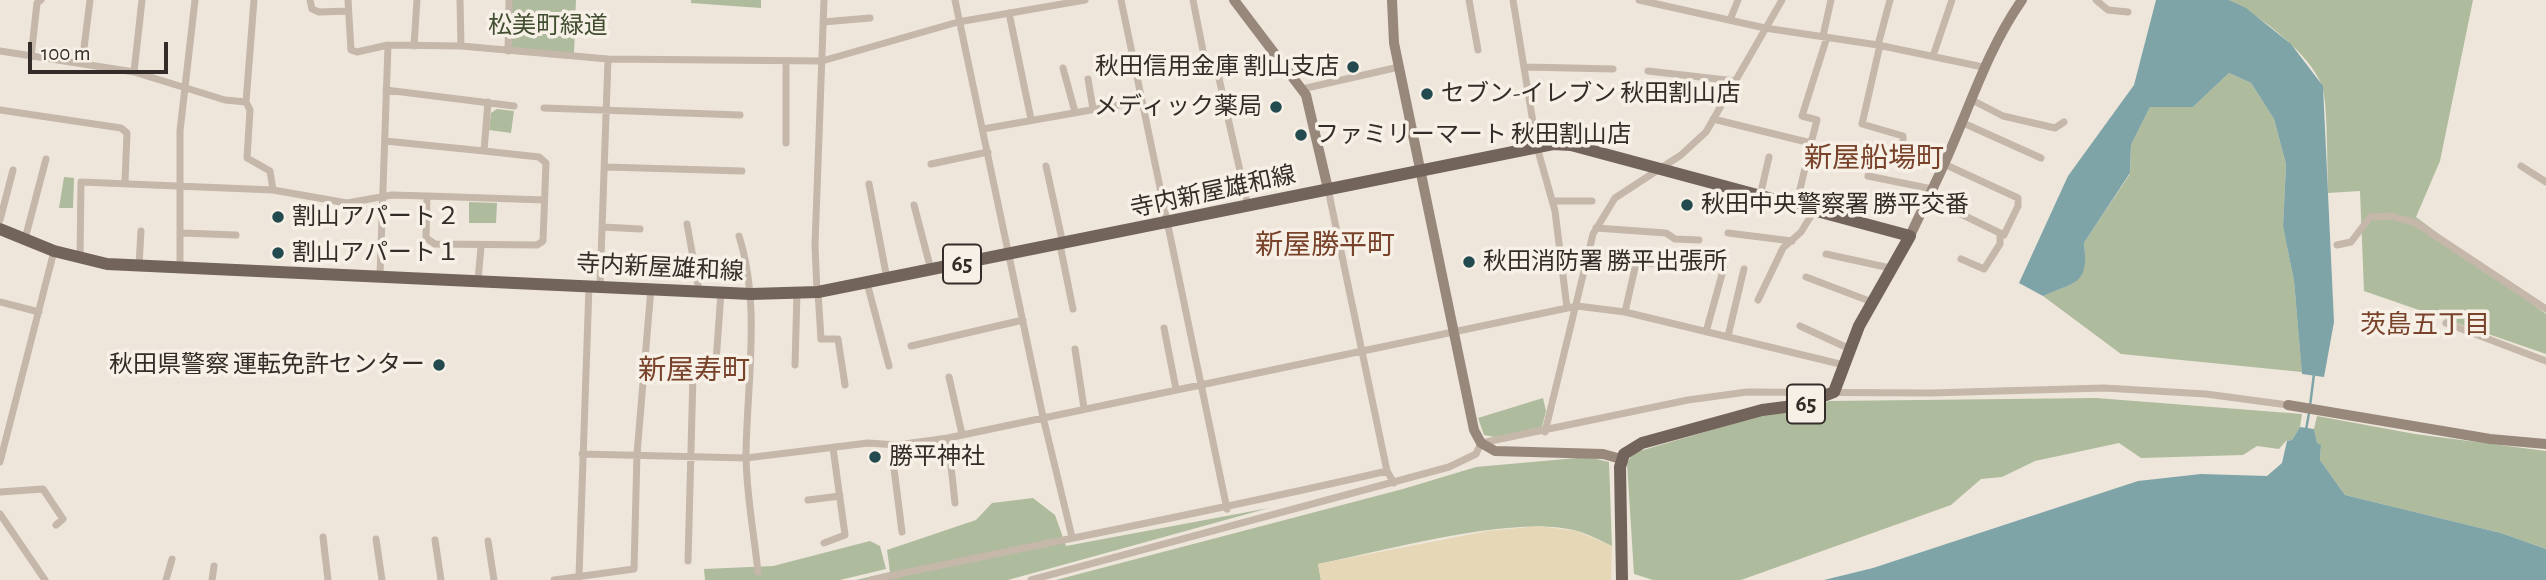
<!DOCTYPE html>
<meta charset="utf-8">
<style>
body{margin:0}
#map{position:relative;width:2546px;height:580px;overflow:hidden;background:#eee6db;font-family:"Alegreya Sans",sans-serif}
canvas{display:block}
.scale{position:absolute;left:28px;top:42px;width:140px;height:32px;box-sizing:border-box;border:4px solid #332c28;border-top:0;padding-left:9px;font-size:21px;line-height:24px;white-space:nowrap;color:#332c28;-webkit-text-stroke:5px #f7f0e7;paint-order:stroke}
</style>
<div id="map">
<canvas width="2546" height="580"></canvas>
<div class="scale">100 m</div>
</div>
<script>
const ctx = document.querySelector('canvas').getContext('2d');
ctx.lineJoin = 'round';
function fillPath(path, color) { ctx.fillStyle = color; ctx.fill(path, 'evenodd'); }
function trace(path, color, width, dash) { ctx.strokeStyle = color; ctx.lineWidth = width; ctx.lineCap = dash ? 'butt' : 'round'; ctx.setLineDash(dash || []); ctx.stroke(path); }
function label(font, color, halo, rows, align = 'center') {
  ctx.font = font + ' "Alegreya Sans","Noto Sans JP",sans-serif'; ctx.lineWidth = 7; ctx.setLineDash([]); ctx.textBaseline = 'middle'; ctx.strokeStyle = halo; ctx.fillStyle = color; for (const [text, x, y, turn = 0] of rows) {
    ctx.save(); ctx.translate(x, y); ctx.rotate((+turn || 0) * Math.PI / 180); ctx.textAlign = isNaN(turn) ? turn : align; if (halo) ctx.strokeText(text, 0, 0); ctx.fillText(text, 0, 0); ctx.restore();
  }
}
fillPath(new Path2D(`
 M512 0H576L574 54 511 49Z
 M691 0H761V8L691 3Z
 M2229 0H2473L2440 161 2416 217 2546 314V354L2364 291 2360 191 2328 193C2327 172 2328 101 2322 86 2310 53 2259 15 2229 0Z
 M2229 73 2251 83 2274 119 2286 164 2283 227 2294 281 2302 372 2121 354 2043 296C2077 281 2089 284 2084 243L2130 174 2131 145 2150 107H2193Z
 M497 109 514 111 511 133 489 130 491 113Z
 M64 177 74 178 73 208H59Z
 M469 202 497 203 496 223H469Z
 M1543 398 1546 411 1542 427 1495 437 1484 435 1478 418Z
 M2096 398 2302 414 2300 427 2292 440 2286 441 2279 449 2257 446 2243 455 2141 458 2119 443 2035 461 2002 477 1981 479 1951 505 1741 580H1653L1634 574 1627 463 1633 453 1766 414 1809 412 1829 401Z
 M2317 416 2415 434 2546 451V549L2501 533 2345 495 2320 460 2321 445 2317 444 2314 429Z
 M1588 457 1609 462 1612 546C1601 541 1589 534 1577 531 1515 514 1385 551 1318 564L1321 580H1056L1403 489 1476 467Z
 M1033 498 1055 515 1066 546 1269 508 1008 580H856L890 572 887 550 976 520 992 503Z
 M870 541 880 546 886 569 840 580H705L704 569 773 566Z`), '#afbb9d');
fillPath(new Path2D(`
 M1539 526 1577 531 1612 546 1611 580H1321L1318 564 1487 531Z`), '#e6d8b6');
fillPath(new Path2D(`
 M2156 0H2229L2246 8 2291 44 2323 86 2334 322 2324 377 2302 374 2294 281 2283 227 2286 164 2274 119 2251 83 2229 73 2193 107H2150L2131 145 2130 173 2084 243C2089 284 2078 281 2043 296L2019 283 2068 176 2134 85Z
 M2300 427 2314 429 2317 443 2321 445 2320 460 2345 495 2501 533 2546 549V580H1824L1873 568 2138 481 2201 474 2267 476 2282 463 2287 441 2292 440Z`), '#7ea4a8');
trace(new Path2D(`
 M2310 406 2314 374
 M2306 430 2309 413`), '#7ea4a8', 2.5);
trace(new Path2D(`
 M310 0 312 9 319 12 348 11
 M348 0 351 50 357 52 388 45
 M460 0 461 46
 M955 0 1043 417 1072 537
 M1121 0 1227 509
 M1193 0 1205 61 1218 74 1248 206
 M1469 0 1478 50
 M1513 0 1537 147 1555 211 1567 308
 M1639 0 1765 28 1878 45 1983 67
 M2096 0 2108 10 2128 12
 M1009 13 1031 119
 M1730 20 1738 0
 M823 22 870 18
 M1823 36 1831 0
 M1878 45 1890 0
 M1880 45 1862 124 1903 136V147L1945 161
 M414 46 417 0
 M0 51 134 72 225 100 246 102 254 0
 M508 51 509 0
 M1933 56 1952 0
 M31 57 37 3 41 0
 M786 61V143
 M82 64 90 0
 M1526 67 1613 69
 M1063 68 1075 112
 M1648 71 1735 81
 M134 72 142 0
 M1088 79 1093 109
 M1302 89 1399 67
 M386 90 514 106
 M1970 99 2003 116 2055 128 2064 122
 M246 102 250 110 247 158 270 171 273 190
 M544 108 740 115
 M0 110 121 128 127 133 125 182
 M1713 119 1811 143 1796 206
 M1961 122 2041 158
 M983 129 1142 101
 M385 141 484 151
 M1811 143 1817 120 1802 116 1827 37
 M931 164 988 152
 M1046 166 1063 244
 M2521 166 2546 182
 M606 167 742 171
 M1868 176 1932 189
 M869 184 887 279
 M1328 189 1387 471 1394 483
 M427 196 544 200
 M1760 196 1769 157
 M1928 198 2004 235 2018 206V198L1944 164
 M1552 201H1592
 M914 205 931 270
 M0 220 13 170
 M687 224 699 291
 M603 227 640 229
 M1596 228 1666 233 1675 239 1699 240
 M182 233 236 235
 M1728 233 1792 241
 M739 236C761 305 747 382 746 454 746 493 754 533 758 572
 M25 239 46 159
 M1060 245 1073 309
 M2337 245 2351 242 2370 217 2391 216 2416 223 2546 309
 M1826 254 1890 268
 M80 258 81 182 273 190 347 203 392 195 427 196 426 238 435 244 537 245 543 241 546 163 539 157 484 151 488 102
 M1961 259 1984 269 2000 244V235
 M139 265 141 231
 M180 267V131L195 0
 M380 275 388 45 461 46 608 59 822 61 958 22 1085 0
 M1806 277 1872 302
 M478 280 481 247
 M867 283 889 366
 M600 286 608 59
 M817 292 815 245 824 0
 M818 292 821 339H838L845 385
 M1758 300 1783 248 1801 232 1814 211
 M0 302 39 312
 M1625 312 1635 268 1641 263 1658 264
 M2446 323 2546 361
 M1800 326 1850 349
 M1164 328 1176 389
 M1706 332 1724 267
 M1728 336 1744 269
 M911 346 1023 320
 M1075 349 1084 408
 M795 365 797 293
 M715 377 721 292
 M949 377 962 434
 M1545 432 1593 234 1615 198 1681 155 1706 132 1782 0
 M948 438 955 503
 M891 445 902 532
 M582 454 746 458 868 443 897 445 948 438 1577 306 1625 312 1844 365
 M0 462 54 251
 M0 492 43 489 63 519 56 525
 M808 500 840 496
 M0 514 45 580
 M323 537 328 580
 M376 539 382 580
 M435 540 441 580
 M488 541 494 580
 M824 543 845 535 833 448
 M688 561 693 375
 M579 576 589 286
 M166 580 172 559
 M212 580 214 566
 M554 580 634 569 637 454 651 288
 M871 580C1043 543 1216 511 1387 471
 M1031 580 1449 467 1476 454 1481 443 1688 400 1747 392 1931 393 2104 388 2206 394 2288 405`), '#c5b7a9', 7);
trace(new Path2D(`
 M1234 0 1306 95 1328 189
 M1392 0 1394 43 1474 430 1481 443 1495 451 1603 454 1621 459
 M1910 236C1921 212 1934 187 1945 162 1970 107 1987 50 2022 0
 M2288 405 2490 439 2546 444`), '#98877b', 10);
trace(new Path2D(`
 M0 229 54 251 107 264 751 294 818 292 1553 144 1571 145 1910 236 1859 326 1834 392 1801 405 1762 410 1642 443 1624 454 1620 467 1622 580`), '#73645b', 12);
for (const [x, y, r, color] of [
 [1353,67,7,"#234a4f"],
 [1427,94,7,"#234a4f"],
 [1276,107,7,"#234a4f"],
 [1301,135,7,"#234a4f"],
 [1687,205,7,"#234a4f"],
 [278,217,7,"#234a4f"],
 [278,253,7,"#234a4f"],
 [1469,262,7,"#234a4f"],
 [439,365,7,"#234a4f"],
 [875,457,7,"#234a4f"]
]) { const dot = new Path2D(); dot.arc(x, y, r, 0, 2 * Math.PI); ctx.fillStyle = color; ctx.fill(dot); trace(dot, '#f7f0e7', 2.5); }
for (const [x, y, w] of [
 [962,264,38],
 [1806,404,38]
]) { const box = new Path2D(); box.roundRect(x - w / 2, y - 19.5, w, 39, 5); ctx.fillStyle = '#f7f0e7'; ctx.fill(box); trace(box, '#332c28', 2); }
label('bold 23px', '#332c28', null, [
 ["65",962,264],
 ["65",1806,404]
]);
label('24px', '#414e2f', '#f7f0e7', [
 ["松美町緑道",548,26]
]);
label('24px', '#332c28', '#f7f0e7', [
 ["秋田信用金庫 割山支店",1339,67,"right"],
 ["セブン-イレブン 秋田割山店",1441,94],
 ["メディック薬局",1262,107,"right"],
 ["ファミリーマート 秋田割山店",1315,135],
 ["秋田中央警察署 勝平交番",1701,205],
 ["割山アパート２",292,217],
 ["割山アパート１",292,253],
 ["秋田消防署 勝平出張所",1483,262],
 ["秋田県警察 運転免許センター",425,365,"right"],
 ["勝平神社",889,457]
], 'left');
label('24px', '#332c28', '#f7f0e7', [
 ["寺内新屋雄和線",1213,192,-12],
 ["寺内新屋雄和線",660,268,3]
]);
label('26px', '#78422b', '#f7f0e7', [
 ["茨島五丁目",2425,325]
]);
label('28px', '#78422b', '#f7f0e7', [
 ["新屋船場町",1874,159],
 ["新屋勝平町",1325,246],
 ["新屋寿町",694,371]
]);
</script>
